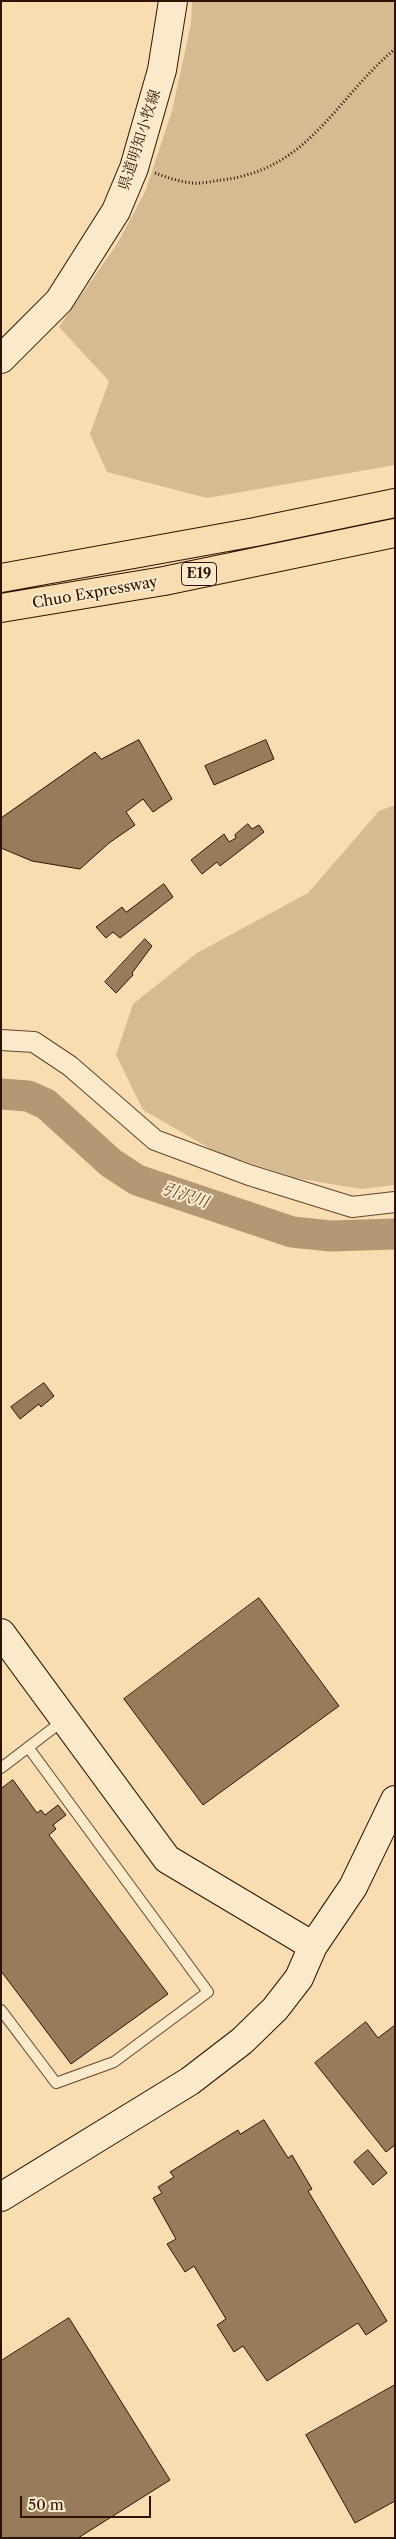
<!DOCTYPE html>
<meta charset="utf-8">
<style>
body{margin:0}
#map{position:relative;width:396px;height:2539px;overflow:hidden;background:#f7ddaf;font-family:"Libre Caslon Text",serif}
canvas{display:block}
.frame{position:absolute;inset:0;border:2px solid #2f1301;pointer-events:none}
.scale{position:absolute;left:20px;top:2496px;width:131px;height:22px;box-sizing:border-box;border:2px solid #2f1301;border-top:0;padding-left:6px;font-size:15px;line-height:18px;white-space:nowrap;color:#2f1301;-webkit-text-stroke:4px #fae9cb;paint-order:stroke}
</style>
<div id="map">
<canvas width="396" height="2539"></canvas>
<div class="frame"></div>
<div class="scale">50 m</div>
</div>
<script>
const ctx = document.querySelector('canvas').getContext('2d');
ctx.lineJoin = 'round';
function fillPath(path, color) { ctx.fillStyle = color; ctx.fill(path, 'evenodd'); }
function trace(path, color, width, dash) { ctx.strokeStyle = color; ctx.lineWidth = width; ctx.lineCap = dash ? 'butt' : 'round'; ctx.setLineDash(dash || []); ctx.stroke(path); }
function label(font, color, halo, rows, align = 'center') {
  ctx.font = font + ' "Libre Caslon Text","Noto Serif JP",serif'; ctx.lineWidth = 4; ctx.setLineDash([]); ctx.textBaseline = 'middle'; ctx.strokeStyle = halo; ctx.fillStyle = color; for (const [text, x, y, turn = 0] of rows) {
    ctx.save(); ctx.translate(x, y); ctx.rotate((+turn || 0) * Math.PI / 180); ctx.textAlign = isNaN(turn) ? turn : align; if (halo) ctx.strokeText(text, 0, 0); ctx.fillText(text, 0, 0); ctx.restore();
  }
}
fillPath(new Path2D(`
 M192 1H395V465L207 498 107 472 90 434 109 381 59 327 117 244 145 192 172 111 191 24Z
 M395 805V1185L361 1189 296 1178 216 1152 143 1110 116 1055 133 1004 197 953 308 893 379 811Z`), '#d5bb91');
trace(new Path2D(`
 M1 1094 28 1096 46 1104 111 1163 137 1180 292 1232 331 1236 395 1234`), '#b39874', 31);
const building = new Path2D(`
 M139 740 172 799 153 812 143 799 126 812 135 825 109 843 80 869 32 861 1 848V818L95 752 101 759Z
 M266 740 274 759 214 785 205 766Z
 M248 824 252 829 259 825 264 832 220 866 217 862 202 874 191 860 224 834 229 842 236 838 235 835Z
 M164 884 173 897 120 938 113 932 106 938 96 927 122 907 126 912Z
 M145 939 152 946 132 973 133 975 116 993 105 982Z
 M44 1383 54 1396 41 1407 39 1404 20 1419 11 1407Z
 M259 1598 339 1706 203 1805 124 1699Z
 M13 1780 37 1813 41 1810 45 1815 58 1805 66 1815 53 1825 56 1829 49 1835 168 1994 71 2064 1 1971V1789Z
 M366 2022 378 2038 395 2025V2145L386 2152 315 2063Z
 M264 2120 288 2158 292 2155 312 2189 308 2191 387 2321 366 2335 358 2323 267 2381 243 2346 234 2352 217 2325 226 2319 194 2266 185 2272 167 2244 176 2239 153 2198 162 2193 158 2187 174 2177 170 2172 238 2130 240 2134Z
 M368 2150 387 2173 373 2185 354 2162Z
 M69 2318 170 2480 78 2538H1V2361Z
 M395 2385V2501L355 2523 306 2435Z`);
fillPath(building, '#977c5b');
trace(building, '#2f1301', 1);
const lane = new Path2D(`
 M1 1768 64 1720
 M1 2010 56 2083 114 2062 208 1992 28 1747`);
const street = new Path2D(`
 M1 1040 34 1042 70 1066 155 1140 249 1175 352 1207 395 1202`);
const secondary = new Path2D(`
 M1 359 59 301 116 211 134 168 162 70 173 1
 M1 1633 167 1859 313 1946
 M1 2197 190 2081 242 2041 275 2009 299 1978 313 1946 353 1887 395 1800`);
const highway = new Path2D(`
 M1 578 255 532 395 503
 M1 608 164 581 395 533`);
trace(lane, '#61462c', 12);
trace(street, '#61462c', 22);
trace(secondary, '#2f1301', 30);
trace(highway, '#2f1301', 30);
trace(new Path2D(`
 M155 173C166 177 180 182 192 183 201 184 213 181 222 180 310 169 334 100 395 49`), '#2f1301', 3, [1, 2.5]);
trace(lane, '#fae9cb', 10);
trace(street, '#fae9cb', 20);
trace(secondary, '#fae9cb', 28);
trace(highway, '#f7ddaf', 28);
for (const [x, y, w] of [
 [199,574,35]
]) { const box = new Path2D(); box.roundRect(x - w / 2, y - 11.5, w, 23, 4); ctx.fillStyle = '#fae9cb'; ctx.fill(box); trace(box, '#2f1301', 1); }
label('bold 14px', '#2f1301', null, [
 ["E19",199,574]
]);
label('15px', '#2f1301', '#fae9cb', [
 ["県道明知小牧線",140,140,-72],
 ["Chuo Expressway",95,593,-10]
]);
label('italic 16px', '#64482f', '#fae9cb', [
 ["引沢川",185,1196,18]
]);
</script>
